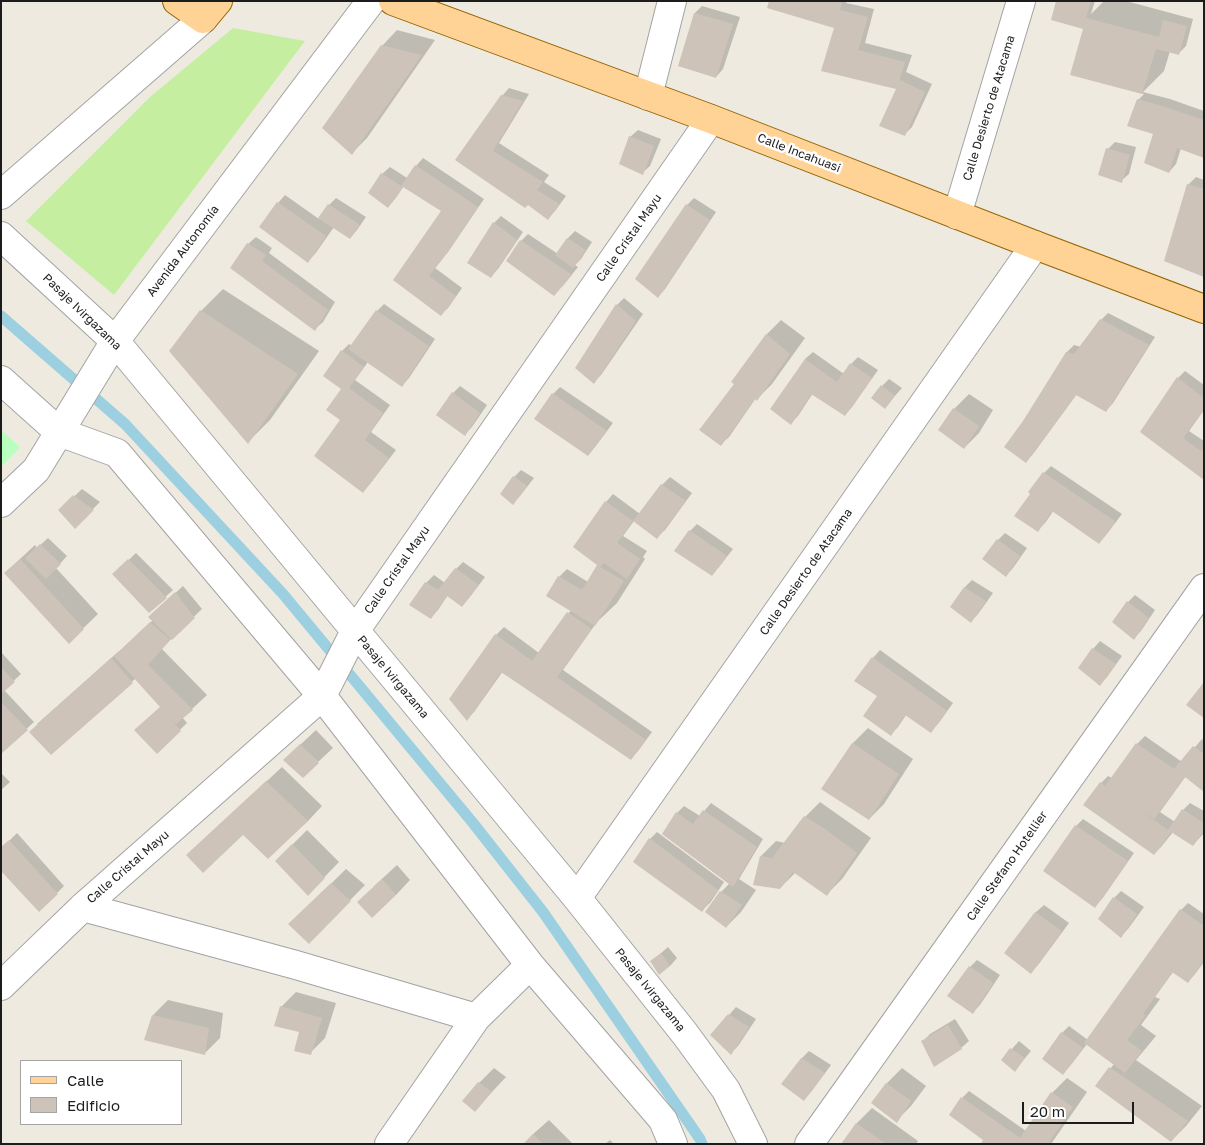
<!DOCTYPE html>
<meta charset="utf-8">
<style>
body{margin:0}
#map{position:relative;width:1205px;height:1145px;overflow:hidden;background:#eeeae0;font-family:"Golos Text",sans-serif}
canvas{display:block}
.frame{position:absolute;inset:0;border:2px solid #1c1c1c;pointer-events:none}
.legend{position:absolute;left:20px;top:1060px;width:162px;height:65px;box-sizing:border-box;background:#fff;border:1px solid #a4a4a4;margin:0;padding:6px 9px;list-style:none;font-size:15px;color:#1c1c1c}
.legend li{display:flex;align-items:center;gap:10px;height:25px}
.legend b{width:25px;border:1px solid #a4a4a4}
.scale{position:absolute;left:1022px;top:1102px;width:112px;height:22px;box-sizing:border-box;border:2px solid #1c1c1c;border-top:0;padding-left:6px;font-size:15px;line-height:18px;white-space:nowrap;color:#1c1c1c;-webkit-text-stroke:4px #fff;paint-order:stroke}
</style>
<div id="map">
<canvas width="1205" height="1145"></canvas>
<div class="frame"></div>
<ul class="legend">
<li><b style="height:6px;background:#ffd295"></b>Calle</li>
<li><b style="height:14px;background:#cec3b9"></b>Edificio</li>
</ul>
<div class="scale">20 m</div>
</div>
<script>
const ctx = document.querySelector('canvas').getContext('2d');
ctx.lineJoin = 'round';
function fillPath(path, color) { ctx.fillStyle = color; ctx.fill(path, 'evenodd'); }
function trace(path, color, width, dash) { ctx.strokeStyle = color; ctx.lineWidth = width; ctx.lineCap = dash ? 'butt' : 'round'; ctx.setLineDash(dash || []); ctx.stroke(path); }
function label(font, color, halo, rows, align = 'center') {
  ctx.font = font + ' "Golos Text",sans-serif'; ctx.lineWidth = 5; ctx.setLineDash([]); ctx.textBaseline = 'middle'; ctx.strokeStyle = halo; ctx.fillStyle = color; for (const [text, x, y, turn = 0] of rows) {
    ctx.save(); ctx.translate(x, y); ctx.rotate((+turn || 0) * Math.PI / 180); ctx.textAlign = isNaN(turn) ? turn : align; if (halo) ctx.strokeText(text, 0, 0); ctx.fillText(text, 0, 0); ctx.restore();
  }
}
fillPath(new Path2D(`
 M233 28 305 41 114 295 26 221 150 97Z`), '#c6eea1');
fillPath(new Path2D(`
 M1 430 20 447 1 467Z`), '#b8febe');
fillPath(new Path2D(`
 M771 1H847L846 3 874 9 865 43 912 55 906 72 932 84 912 127 904 135 898 88 823 70 836 27Z
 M1057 1H1095L1091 14 1104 1H1126L1193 19 1186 46 1179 53 1170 51 1164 71 1143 92 1170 99 1204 111V156L1181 148 1176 164 1169 172 1154 133 1138 100 1144 94 1071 74 1084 28Z
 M702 6 740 17 723 69 716 77 679 65 695 13Z
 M397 30 435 40 367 138 352 153 382 46Z
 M509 88 529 94 499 143 549 175 544 182 566 196 555 211 548 219 528 204 457 159 502 96Z
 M638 130 661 139 650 166 642 173 630 137Z
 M1115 142 1136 147 1129 174 1121 181 1108 149Z
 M423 158 484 199 448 252 435 268 462 288 448 308 440 315 395 280 442 210 404 186 395 199 388 207 382 174 390 167 407 178 416 166Z
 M1196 177 1204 180V276L1188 185Z
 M285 195 319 219 329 205 336 198 366 217 357 230 350 238 334 227 315 254 308 261 261 226 278 203Z
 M694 198 716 212 665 289 658 297 687 205Z
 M501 216 523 232 498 269 490 277 494 223Z
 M575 231 592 242 581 259 575 265 578 267 562 287 521 241 528 234 558 254 568 238Z
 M256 237 272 248 269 253 335 302 323 322 315 329 248 244Z
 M223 289 319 351 270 420 248 442 201 311Z
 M624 298 643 314 601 375 594 382 617 305Z
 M384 304 435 339 409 378 402 386 368 362 355 380 390 405 371 432 396 450 370 484 363 491 342 420V351L349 344 352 346 377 311Z
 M1108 313 1155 337 1113 403 1106 411 1077 394 1033 454 1026 461 1024 421 1067 352 1074 345 1081 347 1101 320Z
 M781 320 805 338 772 384 757 399 756 398 729 437 721 444 736 384 766 335Z
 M813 352 844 374 851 364 858 357 878 370 852 407 845 415 813 393 798 416 791 423 805 359Z
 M1185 371 1204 385V410L1189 431 1204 441V478L1141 431 1178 378Z
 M889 379 902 388 885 407 882 386Z
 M460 386 487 405 472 427 465 434 453 393Z
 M560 387 613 423 595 447 588 455 553 394Z
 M969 394 993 410 979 433 964 448 954 409Z
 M1051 466 1122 514 1106 535 1099 542 1054 510 1045 523 1038 530 1044 473Z
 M521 470 534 478 520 496 513 503 514 477Z
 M670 477 692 493 665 530 657 537 634 521 623 536 647 551 643 557 645 559 617 603 597 622 563 670 652 732 638 751 631 758 503 671 474 712 467 719 451 698 496 635 504 627 539 653 571 610 548 595 559 577 567 569 588 582 598 566 606 502 613 494 640 514 662 485Z
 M82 489 100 502 75 527 60 510Z
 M697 524 733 549 719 567 712 575 690 531Z
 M1005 533 1027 548 1013 568 1006 576 998 540Z
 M48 538 67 556 56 568 98 614 69 642 5 573 35 545 37 548Z
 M136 553 173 590 149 612 114 574Z
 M463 562 485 577 469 598 462 605 448 595 438 610 431 617 411 605 426 583 434 575 445 583 456 569Z
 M972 580 993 593 978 614 971 621 952 607 965 587Z
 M183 586 202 609 172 638 162 649 207 695 192 709 182 717 187 723 157 752 162 706 136 678 51 753 37 724 119 651V652L153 620 157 610Z
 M1135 595 1155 610 1141 631 1134 638 1128 602Z
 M1100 641 1122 656 1107 677 1100 684 1093 649Z
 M880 650 953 703 938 724 930 731 906 715 898 727 891 734 879 696 856 681 873 658Z
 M1 652 21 674 4 690 34 722 1 752Z
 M868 728 913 759 884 804 869 819 823 789 853 743Z
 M316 730 333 748 318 762 300 745Z
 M1145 736 1182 762 1202 739 1204 741V790L1186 776 1160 812 1175 822 1183 810 1190 803 1204 811V833L1193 845 1173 832 1161 847 1154 854 1101 783 1108 776 1112 778 1137 744Z
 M282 767 322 806 308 821 268 857 243 834 203 840Z
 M1 773 10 782 1 790Z
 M820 802 871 838 842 879 827 894 795 873 780 888 761 856 776 841 785 843 805 817Z
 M711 803 763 839 739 879 756 890 741 912 726 927 721 892 730 883 677 813 684 806 700 816Z
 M1083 819 1134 853 1102 899 1094 907 1076 826Z
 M307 830 339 862 308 894 292 845Z
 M657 832 724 882 710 903 702 910 650 839Z
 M17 833 64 886 57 893 1 849Z
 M397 865 410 880 396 895 373 887Z
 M346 869 365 885 309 942 290 924Z
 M1121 891 1144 907 1128 929 1121 936 1114 898Z
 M1188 903 1204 914V962L1195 974 1188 982 1173 972 1155 997 1160 999 1141 1025 1156 1036 1136 1060 1202 1106 1186 1126 1171 1141 1097 1086 1114 1064 1087 1044 1070 1066 1063 1073 1062 1033 1069 1026 1088 1040 1181 910Z
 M1044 905 1069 923 1038 965 1031 972 1006 953 1036 912Z
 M668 947 677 958 670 966 652 961Z
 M977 960 1000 975 980 1005 973 1012 970 967Z
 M296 992 336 1003 325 1038 310 1053 300 1031 281 1007Z
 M168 1000 223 1013 220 1038 205 1053 153 1015Z
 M736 1007 756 1019 738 1046 731 1053 729 1015Z
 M955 1019 969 1041 961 1048 923 1041 930 1034Z
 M1019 1041 1031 1051 1015 1070 1002 1060Z
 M809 1051 831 1065 811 1092 804 1099 801 1059Z
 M494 1068 506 1077 475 1110 464 1101 479 1083Z
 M902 1068 926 1086 911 1106 896 1121 887 1083Z
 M1067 1078 1087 1092 1051 1144H982L985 1140 962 1098 969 1091 1026 1131 1052 1093Z
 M872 1108 918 1141 916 1144H842L857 1123Z
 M549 1120 573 1144H524L532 1135Z
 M610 1140 614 1144H605Z`), '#0003');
trace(new Path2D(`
 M1 316 125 424 283 594 473 823 543 912 700 1139 702 1144`), '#9cd0e1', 11);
fillPath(new Path2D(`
 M769 1H842L840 10 868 17 858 50 905 62 898 85 900 80 925 92 905 136 879 126 896 89 821 71 834 28 767 8Z
 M1056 1H1091L1086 18 1159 37 1163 20 1187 26 1179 55 1156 49 1142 94 1070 75 1083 29 1051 20Z
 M694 13 733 24 716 78 678 66Z
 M381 45 422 55 352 155 322 128Z
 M501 95 523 101 493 151 543 182 537 190 559 204 548 220 528 205 525 208 455 160Z
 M1137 99 1162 106 1204 120V158L1177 148 1169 173 1144 163 1153 134 1127 126Z
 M629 136 654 146 643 175 619 164Z
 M1106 148 1130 155 1122 183 1098 175Z
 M415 165 478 207 441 261 429 276 456 296 441 316 393 280 441 211 403 187 388 208 368 193 381 173 401 186Z
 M1187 184 1204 189V214L1203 218 1204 219V277L1164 261Z
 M277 202 326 236 308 263 259 227Z
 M328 204 360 225 350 239 318 218Z
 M686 204 710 220 658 298 635 279Z
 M493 222 517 240 491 278 467 263Z
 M567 238 586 250 573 268 555 255Z
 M520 240 572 275 554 296 506 261Z
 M247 243 266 255 262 261 328 310 315 331 230 268Z
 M616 304 636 321 594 384 575 368Z
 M200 310 298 374 248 444 169 351Z
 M376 310 429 346 402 387 348 349Z
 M1100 319 1149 345 1106 412 1076 395 1026 463 1004 447 1023 421 1066 352 1074 354Z
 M766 334 790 354 757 401 755 399 721 446 699 430 734 384 731 382Z
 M341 350 364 367 349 388 383 413 365 440 389 458 363 493 314 456 340 420 326 410 341 389 323 376Z
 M805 359 837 382 850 363 872 378 845 416 811 394 791 425 770 409Z
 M1177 377 1204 398V409L1183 438 1201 451 1204 446V480L1140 432Z
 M881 385 895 396 885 409 871 398Z
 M452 392 480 413 465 436 436 415Z
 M552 393 607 431 588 456 534 419Z
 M953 408 979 426 964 449 938 430Z
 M1043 472 1116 522 1099 544 1052 511 1038 532 1014 516 1030 494 1028 492Z
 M513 476 527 486 513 505 500 494Z
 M661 484 686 501 657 539 633 521Z
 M73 495 94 510 75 529 58 510Z
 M605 501 633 521 617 543 640 559 627 579 604 563 600 567 624 581 595 626 546 596 558 576 582 590 597 565 573 547Z
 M689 530 727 556 712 576 674 551Z
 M997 539 1020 556 1006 577 982 559Z
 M40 544 61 564 46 579 25 558Z
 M20 559 84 629 69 644 4 573Z
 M128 559 167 598 149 613 112 574Z
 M455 568 479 585 462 607 447 596 431 619 409 605 425 582 438 590Z
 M964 587 986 601 971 623 950 607Z
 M175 592 195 618 172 640 148 617Z
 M1127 601 1149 618 1134 640 1112 622Z
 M567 612 592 629 557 677 646 740 631 760 501 672 467 721 449 699 495 634 532 661Z
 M150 622 170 640 148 665 193 710 176 724 169 717 181 731 157 754 134 730 160 707 114 656Z
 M1092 648 1116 664 1100 686 1078 668Z
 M872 657 947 711 931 733 905 715 891 736 863 716 877 696 854 681Z
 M111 658 133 683 51 755 29 732Z
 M1 667 15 682 1 694Z
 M1204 682V718L1186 705Z
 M1 702 28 730 1 754Z
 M852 743 899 774 869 820 821 789Z
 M1136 743 1174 769 1193 746 1204 754V792L1185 777 1154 819 1132 804 1168 830 1182 809 1204 823V831L1193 846 1171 832 1154 855 1083 805 1100 782 1105 786Z
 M300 744 319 763 303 778 283 760Z
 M266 781 308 821 268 859 243 835 203 873 186 855Z
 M703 810 757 847 733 887 662 834 676 812 693 824Z
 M804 816 825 829 857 853 827 896 793 872 780 889 753 885 760 856 772 858Z
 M1075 825 1128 861 1095 908 1043 871Z
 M649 838 718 890 702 912 633 862Z
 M9 840 58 894 39 912 1 871V847Z
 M292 844 325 878 308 896 275 861Z
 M382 879 396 895 372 918 357 902Z
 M331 883 351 901 309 944 288 924Z
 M720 891 742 905 726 928 705 912Z
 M1113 897 1137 914 1121 938 1098 919Z
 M1180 909 1204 926V960L1188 983 1172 972 1143 1014 1146 1015 1127 1040 1142 1051 1125 1073 1084 1043Z
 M1035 912 1062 931 1031 974 1004 953Z
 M661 953 670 966 659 975 650 961Z
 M969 966 993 983 973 1014 947 996Z
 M280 1006 322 1018 311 1055 294 1051 299 1032 274 1026Z
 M728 1014 749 1027 731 1055 710 1035Z
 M152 1015 209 1028 205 1055 144 1040Z
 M948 1025 962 1049 934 1067 921 1041Z
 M1061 1032 1083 1048 1063 1075 1042 1059Z
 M1010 1048 1025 1058 1015 1072 1001 1060Z
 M801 1058 825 1073 804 1101 781 1084Z
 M1109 1067 1188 1121 1171 1142 1095 1086Z
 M478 1082 492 1092 475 1112 462 1101Z
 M886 1083 911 1101 897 1123 871 1103Z
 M1051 1092 1073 1107 1048 1144H981L983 1140 949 1115 961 1097 1020 1138Z
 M856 1123 886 1144H841Z
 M533 1134 543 1144H523Z`), '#cec3b9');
const minor = new Path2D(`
 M648 96 672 1
 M1 195 203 19
 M957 215 1021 1
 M1 236 115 341 577 898 685 1034 726 1090 753 1144
 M1 380 59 432 117 453 322 696 530 965 663 1120 673 1144
 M1 503 36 470 115 341 371 1
 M577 898 1035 245
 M83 907 296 965 476 1018
 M1 986 83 907 322 696 355 631 711 119
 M389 1144 476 1018 530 965
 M809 1144 1204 588`);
const major = new Path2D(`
 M177 1 203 19 218 1
 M393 1 711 119 1035 245 1204 309`);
trace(minor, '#a3a3a3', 30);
trace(major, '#946400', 30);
trace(minor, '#fff', 28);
trace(major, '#ffd295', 28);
label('12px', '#1c1c1c', '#fff', [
 ["Calle Desierto de Atacama",989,108,-73],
 ["Calle Incahuasi",799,153,21],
 ["Calle Cristal Mayu",629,238,-55],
 ["Avenida Autonomía",183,251,-53],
 ["Pasaje Ivirgazama",82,312,44],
 ["Calle Cristal Mayu",397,570,-55],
 ["Calle Desierto de Atacama",806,572,-55],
 ["Pasaje Ivirgazama",393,677,50],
 ["Calle Stefano Hotellier",1007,866,-55],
 ["Calle Cristal Mayu",128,867,-41],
 ["Pasaje Ivirgazama",650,990,51]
]);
</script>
